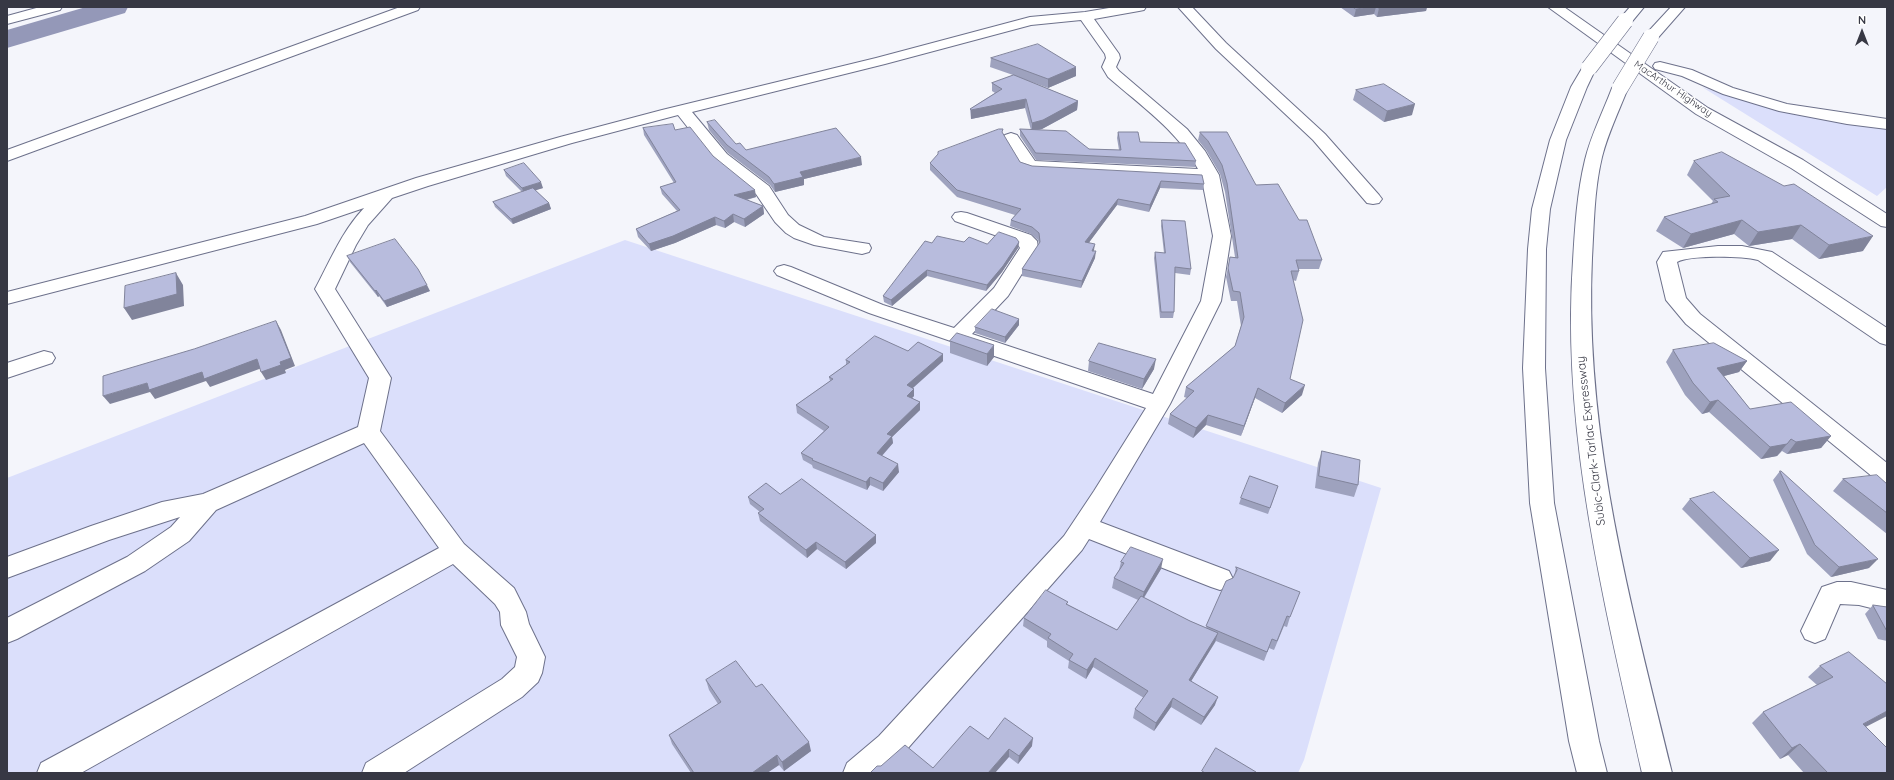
<!DOCTYPE html>
<style>
body{margin:0}
#map{position:relative;width:1894px;height:780px;overflow:hidden;background:#f4f5fb;font-family:Quicksand,sans-serif}
canvas{display:block}
.frame{position:absolute;inset:0;border:8px solid #373844;pointer-events:none}
.north{position:absolute;left:1842px;top:12px;width:40px;height:40px;-webkit-text-stroke:3px #fff;paint-order:stroke;rotate:0deg;font-size:11px;font-weight:700;line-height:16px;text-align:center;color:#373844}
.north::after{content:'';display:block;margin:auto;width:14px;height:18px;background:#373844;clip-path:polygon(50% 0,100% 100%,50% 72%,0 100%)}
</style>
<div id="map">
<canvas width="1894" height="780"></canvas>
<div class="frame"></div>
<div class="north">N</div>
</div>
<script>
const ctx = document.querySelector('canvas').getContext('2d');
ctx.lineJoin = 'round';
function fillPath(path, color) { ctx.fillStyle = color; ctx.fill(path, 'evenodd'); }
function trace(path, color, width, dash) { ctx.strokeStyle = color; ctx.lineWidth = width; ctx.lineCap = dash ? 'butt' : 'round'; ctx.setLineDash(dash || []); ctx.stroke(path); }
function label(font, color, halo, rows, align = 'center') {
  ctx.font = font + ' Quicksand,sans-serif'; ctx.lineWidth = 3; ctx.setLineDash([]); ctx.textBaseline = 'middle'; ctx.strokeStyle = halo; ctx.fillStyle = color; for (const [text, x, y, turn = 0] of rows) {
    ctx.save(); ctx.translate(x, y); ctx.rotate((+turn || 0) * Math.PI / 180); ctx.textAlign = isNaN(turn) ? turn : align; if (halo) ctx.strokeText(text, 0, 0); ctx.fillText(text, 0, 0); ctx.restore();
  }
}
fillPath(new Path2D(`
 M1702 87 1751 103 1801 114 1887 126V187L1877 196Z
 M625 240 1381 488 1304 760 1298 773H7V478Z`), '#dbdffb');
fillPath(new Path2D(`
 M86 7H128L125 13 7 48V30Z`), '#9498b8');
const minor = new Path2D(`
 M40 7H62L60 10 7 24V16Z
 M400 7H420L418 10 7 161V150Z
 M1115 7H1146L1144 10 1139 11 1094 19 1119 54 1120 58 1116 67 1119 71 1187 129 1205 151 1219 175 1231 236 1221 301 1170 404 1100 522 1229 571 1233 579 1229 587 1220 590 1211 587 1089 539 1082 550 901 756 881 773H843L847 763 879 736 1064 536 1094 491 1146 408 869 313 777 275 774 271 777 267 784 265 791 267 883 305 954 328 994 288 1020 248 1017 243 955 221 952 217 955 213 961 212 967 213 1031 235 1037 241 1038 248 1008 296 972 334 1153 394 1201 301 1213 236 1202 180 1032 171 1021 168 1019 164 1003 138 1005 135 1011 133 1017 135 1035 161 1198 169C1178 131 1140 105 1108 77L1102 67 1106 58 1105 54 1081 20 1031 25 885 64 692 112 727 154 769 186 788 215 799 225 824 237 869 244 871 248 869 252 862 254 814 245 794 238 786 233 775 222 756 194 715 162 678 115 572 143 428 186 392 198 368 225 356 245 335 289 391 378 380 431 464 544 514 588 526 612 529 624 545 657 542 673 538 682 522 697 404 773H362L366 763 502 679 515 667 517 657 501 625 500 612 495 604 453 564 81 773H37L41 763 439 548 364 443 216 510 189 541 145 571 17 639 7 643V618L127 557 171 527 180 517 109 540 7 578V557L91 526 162 502 203 494 358 427 369 378 315 289C330 261 342 231 364 208L317 224 7 304V292L305 216 416 178 560 137 662 110 876 58 1030 17 1085 12Z
 M1178 7H1192L1226 43 1325 134 1379 195 1382 199 1379 203 1373 204 1367 203 1313 140 1216 49Z
 M1718 246H1742L1772 252 1887 328V345L1880 343 1758 260C1741 256 1691 255 1677 262L1686 298 1700 314 1887 463V485L1879 482 1686 324 1666 300 1657 262 1663 252Z
 M44 351 52 353 55 358 52 363 7 378V363Z
 M1837 582H1851L1887 590V612L1859 605 1840 604 1825 639 1815 643 1805 639 1801 631 1822 587Z`);
const highway = new Path2D(`
 M1548 7H1564L1708 108 1803 160 1887 214V227L1881 226 1791 168 1696 114Z
 M1630 7H1644L1630 24H1620L1618 21Z
 M1671 7H1685L1656 40H1646L1644 37 1646 34Z
 M1660 62 1692 70 1733 88 1787 104 1887 119V129L1847 124 1779 111 1723 94 1682 76 1655 69 1653 66 1655 63Z
 M1589 64 1594 65 1596 68 1587 87 1566 140 1550 209 1546 249 1545 368 1554 503 1599 741 1607 773H1577L1569 741 1530 503 1523 368 1528 249 1532 209 1550 140 1571 87 1584 65Z
 M1620 83 1625 85 1628 88C1619 111 1608 133 1602 157 1594 190 1594 225 1592 258 1584 434 1631 604 1672 773H1642C1605 604 1561 435 1573 261 1575 227 1577 193 1585 160 1591 135 1603 112 1612 88L1615 85Z`);
trace(minor, '#6d718b', 2);
trace(highway, '#6d718b', 2);
fillPath(minor, '#fff');
fillPath(highway, '#fff');
const highwayBridge = new Path2D(`
 M1589 68 1625 21
 M1620 88 1651 37`);
trace(highwayBridge, '#6d718b', 17, []);
trace(highwayBridge, '#fff', 16);
fillPath(new Path2D(`
 M1340 7H1427L1426 11 1377 17 1374 14 1354 17Z
 M991 58 1076 76 1048 88 1029 81 1078 101 1077 110 1042 129 1038 130 1089 149 1119 150 1117 138 1118 132 1140 142 1196 161 1195 167 1036 160 1020 136V129L1031 130 1025 108 971 119 970 109 995 93 992 91V83L1013 75 990 67Z
 M1356 90 1412 115 1384 122 1353 100Z
 M707 122 736 144 746 150 862 165 804 179V185L775 192 770 185 728 153 709 130Z
 M643 128 675 130 713 156 756 197 747 200 763 206 764 214 745 227 734 222 725 228 716 225 675 243 651 251 638 237 636 229 677 211 662 194 660 187 674 183 644 135Z
 M1200 132 1256 185 1322 260 1319 269H1298L1299 271 1296 281 1293 280 1290 379 1302 395 1282 413 1255 398 1241 436 1206 425 1193 438 1168 424 1170 414 1187 398 1184 397 1186 387 1235 346 1241 326 1237 301H1231L1226 277 1230 257H1235L1225 192 1220 174 1206 150 1198 140Z
 M1003 134 1020 162 1032 166 1204 184 1203 190 1160 188 1149 212 1117 205 1089 242 1094 251 1095 258 1081 288 1022 276V269L1039 244 1038 240 1031 234 1010 226 1011 220 1015 215 957 197 930 170V163Z
 M1694 161 1863 251 1819 259 1792 239 1749 246 1734 234 1683 248 1656 231 1664 217 1711 204 1713 201 1687 175Z
 M504 170 543 188 535 190 549 203 551 209 513 224 495 207 493 202 522 192 506 176Z
 M1162 220 1191 269 1190 275 1175 273 1174 312 1173 318H1160L1154 258 1155 252 1164 253 1161 226Z
 M964 242 987 244 1019 242 1018 248 1002 272 986 291 927 276 892 306 884 302 883 296 932 243Z
 M347 256 430 291 387 307 379 296 378 297 350 262Z
 M1019 319V325L1005 343 975 333V327Z
 M957 333 994 357 987 366 950 353V341Z
 M1673 350 1747 361 1739 372 1724 376 1750 409 1831 436 1821 448 1787 454 1782 451 1777 456 1761 459 1709 412 1702 414 1685 395 1666 362Z
 M908 351 943 354V361L913 388 914 389V396L912 398 920 402V410L892 437 893 443 882 456 899 472 883 491 870 485 867 490 813 468 812 465 803 460 801 453 824 431 797 413 796 405 830 381 829 377 846 365V360Z
 M1089 361 1154 369 1142 389 1088 371Z
 M1322 451 1358 485 1354 497 1315 488 1318 463Z
 M1780 471 1869 568 1831 577 1807 554 1773 480Z
 M1843 479 1887 484V534L1833 491Z
 M1276 492 1268 514 1239 504 1241 498Z
 M780 494 876 535V543L846 569 817 549 807 558 760 521 758 513 760 512 750 504 748 497Z
 M1690 499 1770 561 1741 568 1682 509Z
 M1121 562 1161 569 1144 598 1190 621 1206 628 1234 577 1236 567 1290 617 1287 627 1284 626 1274 650 1269 648 1264 661 1216 641 1191 681 1215 705 1201 725 1171 707 1154 731 1133 718 1135 709 1144 698 1093 667 1086 679 1068 668 1069 661 1047 647V641L1023 626 1024 618 1068 602 1067 604 1117 630 1138 600 1112 588 1114 578 1119 570Z
 M1873 605 1887 607V641L1878 639 1865 614Z
 M1849 652 1866 727 1887 773H1804L1788 755 1780 759 1752 723 1763 712 1817 685 1808 677 1820 666Z
 M706 680 756 687 811 751 784 771 779 765 767 773H691L672 744 669 735 718 704 709 690Z
 M988 739 1032 746 1018 764 1009 757 933 768Z`), '#9ea2be');
fillPath(new Path2D(`
 M1371 7H1376L1374 14 1354 17 1356 9Z
 M1392 7H1427L1426 11 1377 17 1379 8Z
 M1076 67V76L1048 88V79Z
 M1026 99 1025 108 971 119V110Z
 M1078 101 1077 110 1042 129 1032 131V123Z
 M1415 104 1412 115 1384 122 1387 111Z
 M861 157 862 165 804 179V185L775 192 774 184 800 172Z
 M1161 181 1160 188 1149 212 1150 205Z
 M541 182 543 188 524 194 522 188Z
 M755 190 756 197 736 202 734 195Z
 M1118 199 1117 205 1085 248V242Z
 M549 203 551 209 513 224 511 219Z
 M763 206 764 214 745 227 744 219Z
 M733 214 734 222 725 228 724 221Z
 M715 217 716 225 675 243 651 251 649 244Z
 M1742 220 1734 234 1683 248 1691 234Z
 M1801 225 1792 239 1749 246 1758 232Z
 M1873 236 1863 251 1819 259 1829 245Z
 M1019 242 1018 248 1002 272 986 291 987 285Z
 M1095 244 1094 250 1091 257 1092 251Z
 M1096 251 1095 258 1081 288 1082 281Z
 M927 270V276L892 306 891 300Z
 M176 273 183 285 184 306 132 320 124 308Z
 M427 285 430 291 387 307 384 301Z
 M376 290 379 296 378 297 375 291Z
 M1019 319V325L1005 343V337Z
 M276 321 281 330 295 366 285 370 286 373 266 380 261 372 280 362Z
 M994 345V357L987 366V354Z
 M943 354V361L907 393V385Z
 M257 359 262 368 210 387 206 381 155 399 150 392 110 404 103 396 147 383 202 372Z
 M1156 359 1154 369 1142 389 1144 379Z
 M1747 361 1739 372 1709 380 1717 368Z
 M1305 385 1302 395 1282 413 1285 403Z
 M1258 388 1255 398 1241 436 1244 426Z
 M914 389V396L907 403V396Z
 M1718 400 1709 412 1702 414 1710 402Z
 M920 402V410L892 437 893 443 877 461V453L887 434Z
 M1208 415 1206 425 1193 438 1196 428Z
 M1831 436 1821 448 1787 454 1796 442Z
 M1791 439 1777 456 1761 459 1770 447Z
 M898 464 899 472 883 491V483Z
 M870 477V485L867 490 866 482Z
 M876 535V543L846 569 845 562Z
 M816 542 817 549 807 558 806 550Z
 M1779 550 1770 561 1741 568 1750 558Z
 M1163 559 1161 569 1141 602 1144 592Z
 M1878 559 1869 568 1831 577 1839 567Z
 M1218 633 1215 642 1187 688 1189 680Z
 M1095 658 1093 667 1086 679 1087 670Z
 M1218 697 1215 705 1201 725 1204 717Z
 M1173 698 1171 707 1154 731 1156 723Z
 M1887 711V716L1850 735 1863 724Z
 M1033 738 1032 746 1018 764 1019 756Z
 M809 742 811 751 784 771 782 762Z
 M1800 744 1788 755 1780 759 1792 748Z
 M1009 749V757L995 773H988Z
 M777 755 779 765 767 773H752Z`), '#81849b');
const building = new Path2D(`
 M1353 7H1371L1356 9Z
 M1377 7H1392L1379 8Z
 M1038 44 1076 67 1048 79 991 58Z
 M1014 75 1078 101 1043 120 1032 123 1026 99 971 110 970 109 1002 89 992 83Z
 M1384 84 1415 104 1387 111 1356 90Z
 M715 120 736 144 740 143 746 150 836 128 861 157 800 172 803 177 774 184 769 177 727 145 707 122Z
 M673 124 675 130 690 127 713 156 755 190 734 195 763 206 744 219 733 214 724 221 715 217 673 236 649 244 636 229 680 210 660 187 676 182 643 128Z
 M999 129H1003L1002 132 1020 162 1032 166 1202 175 1204 184 1161 181 1150 205 1118 199 1085 242 1095 244 1092 251H1096L1082 281 1022 269 1040 242 1039 233 1032 227 1011 220 1021 209 957 190 930 163 938 154V152Z
 M1020 129 1066 131 1089 149 1121 150 1118 132H1138L1140 142 1185 143 1196 161 1036 153Z
 M1200 132H1227L1256 185 1278 184 1299 220H1307L1322 260H1296L1299 271H1291L1303 320 1290 379 1305 385 1285 403 1258 388 1244 426 1208 415 1196 428 1170 414 1194 391 1186 387 1235 346 1244 317 1240 292 1233 291 1228 268 1230 257 1238 258 1227 183 1222 165 1208 141Z
 M1722 152 1784 186 1794 184 1873 236 1829 245 1801 225 1758 232 1742 220 1691 234 1664 217 1718 202 1714 199 1730 196 1694 161Z
 M524 163 541 182 522 188 504 170Z
 M533 188 549 203 511 219 493 202Z
 M1162 220 1185 221 1191 269 1175 267 1174 312H1161L1155 252 1165 253Z
 M999 232 1016 238 1019 242 1003 266 987 285 927 270 891 300 883 296 925 241 932 243 937 236 964 242 969 237 987 244Z
 M395 239 418 269 427 285 384 301 376 290 375 291 347 256Z
 M176 273 177 294 124 308 125 286Z
 M992 309 1019 319 1005 337 975 327Z
 M276 321 291 358 280 362 281 365 261 372 257 359 204 379 202 372 149 390 147 383 103 396V376L194 349Z
 M957 333 994 345 987 354 950 341Z
 M875 336 908 351 918 342 943 354 907 385 914 389 907 396 920 402 887 434 892 436 877 453 898 464 883 483 870 477 866 482 812 460 813 459 801 453 829 427 796 405 833 379 829 377 850 362 846 360Z
 M1099 343 1156 359 1144 379 1089 361Z
 M1714 343 1747 361 1717 368 1750 409 1791 402 1831 436 1796 442 1791 439 1787 444 1770 447 1718 400 1710 402 1693 383 1673 350Z
 M1322 451 1360 460 1358 485 1319 476Z
 M1780 471H1781L1878 559 1839 567 1815 545Z
 M1877 475 1887 484V513L1843 479Z
 M1250 476 1278 486 1270 508 1241 498Z
 M802 479 876 535 845 562 816 542 806 550 758 513 764 509 748 497 766 483 780 494Z
 M1714 492 1779 550 1750 558 1690 499Z
 M1131 547 1163 559 1144 592 1114 578 1124 563 1121 562Z
 M1236 567 1300 592 1290 617 1287 616 1277 641 1272 639 1267 652 1206 626 1226 581 1233 578 1237 570Z
 M1046 590 1068 602 1066 604 1117 630 1141 596 1190 621 1218 633 1189 680 1218 697 1204 717 1173 698 1156 723 1135 709 1148 691 1095 658 1087 670 1069 660 1073 654 1048 638 1051 634 1024 618Z
 M1873 605 1887 607V631Z
 M1849 652 1887 684V711L1863 724 1887 748V773H1828L1800 744 1792 748 1763 712 1833 677 1820 666Z
 M736 661 756 687 762 684 809 742 782 762 777 755 752 773H694L669 735 721 702 706 680Z
 M1005 718 1033 738 1019 756 1009 749 988 773H870L877 766H881L905 745 933 768 970 726 988 739Z
 M1216 748 1256 772V773H1205L1202 771Z`);
fillPath(building, '#b8bcdd');
trace(building, '#81849b', 1);
label('10px', '#373844', '#fff', [
 ["MacArthur Highway",1673,89,34]
]);
label('12px', '#373844', '#fff', [
 ["Subic-Clark-Tarlac Expressway",1591,441,-97]
]);
</script>
